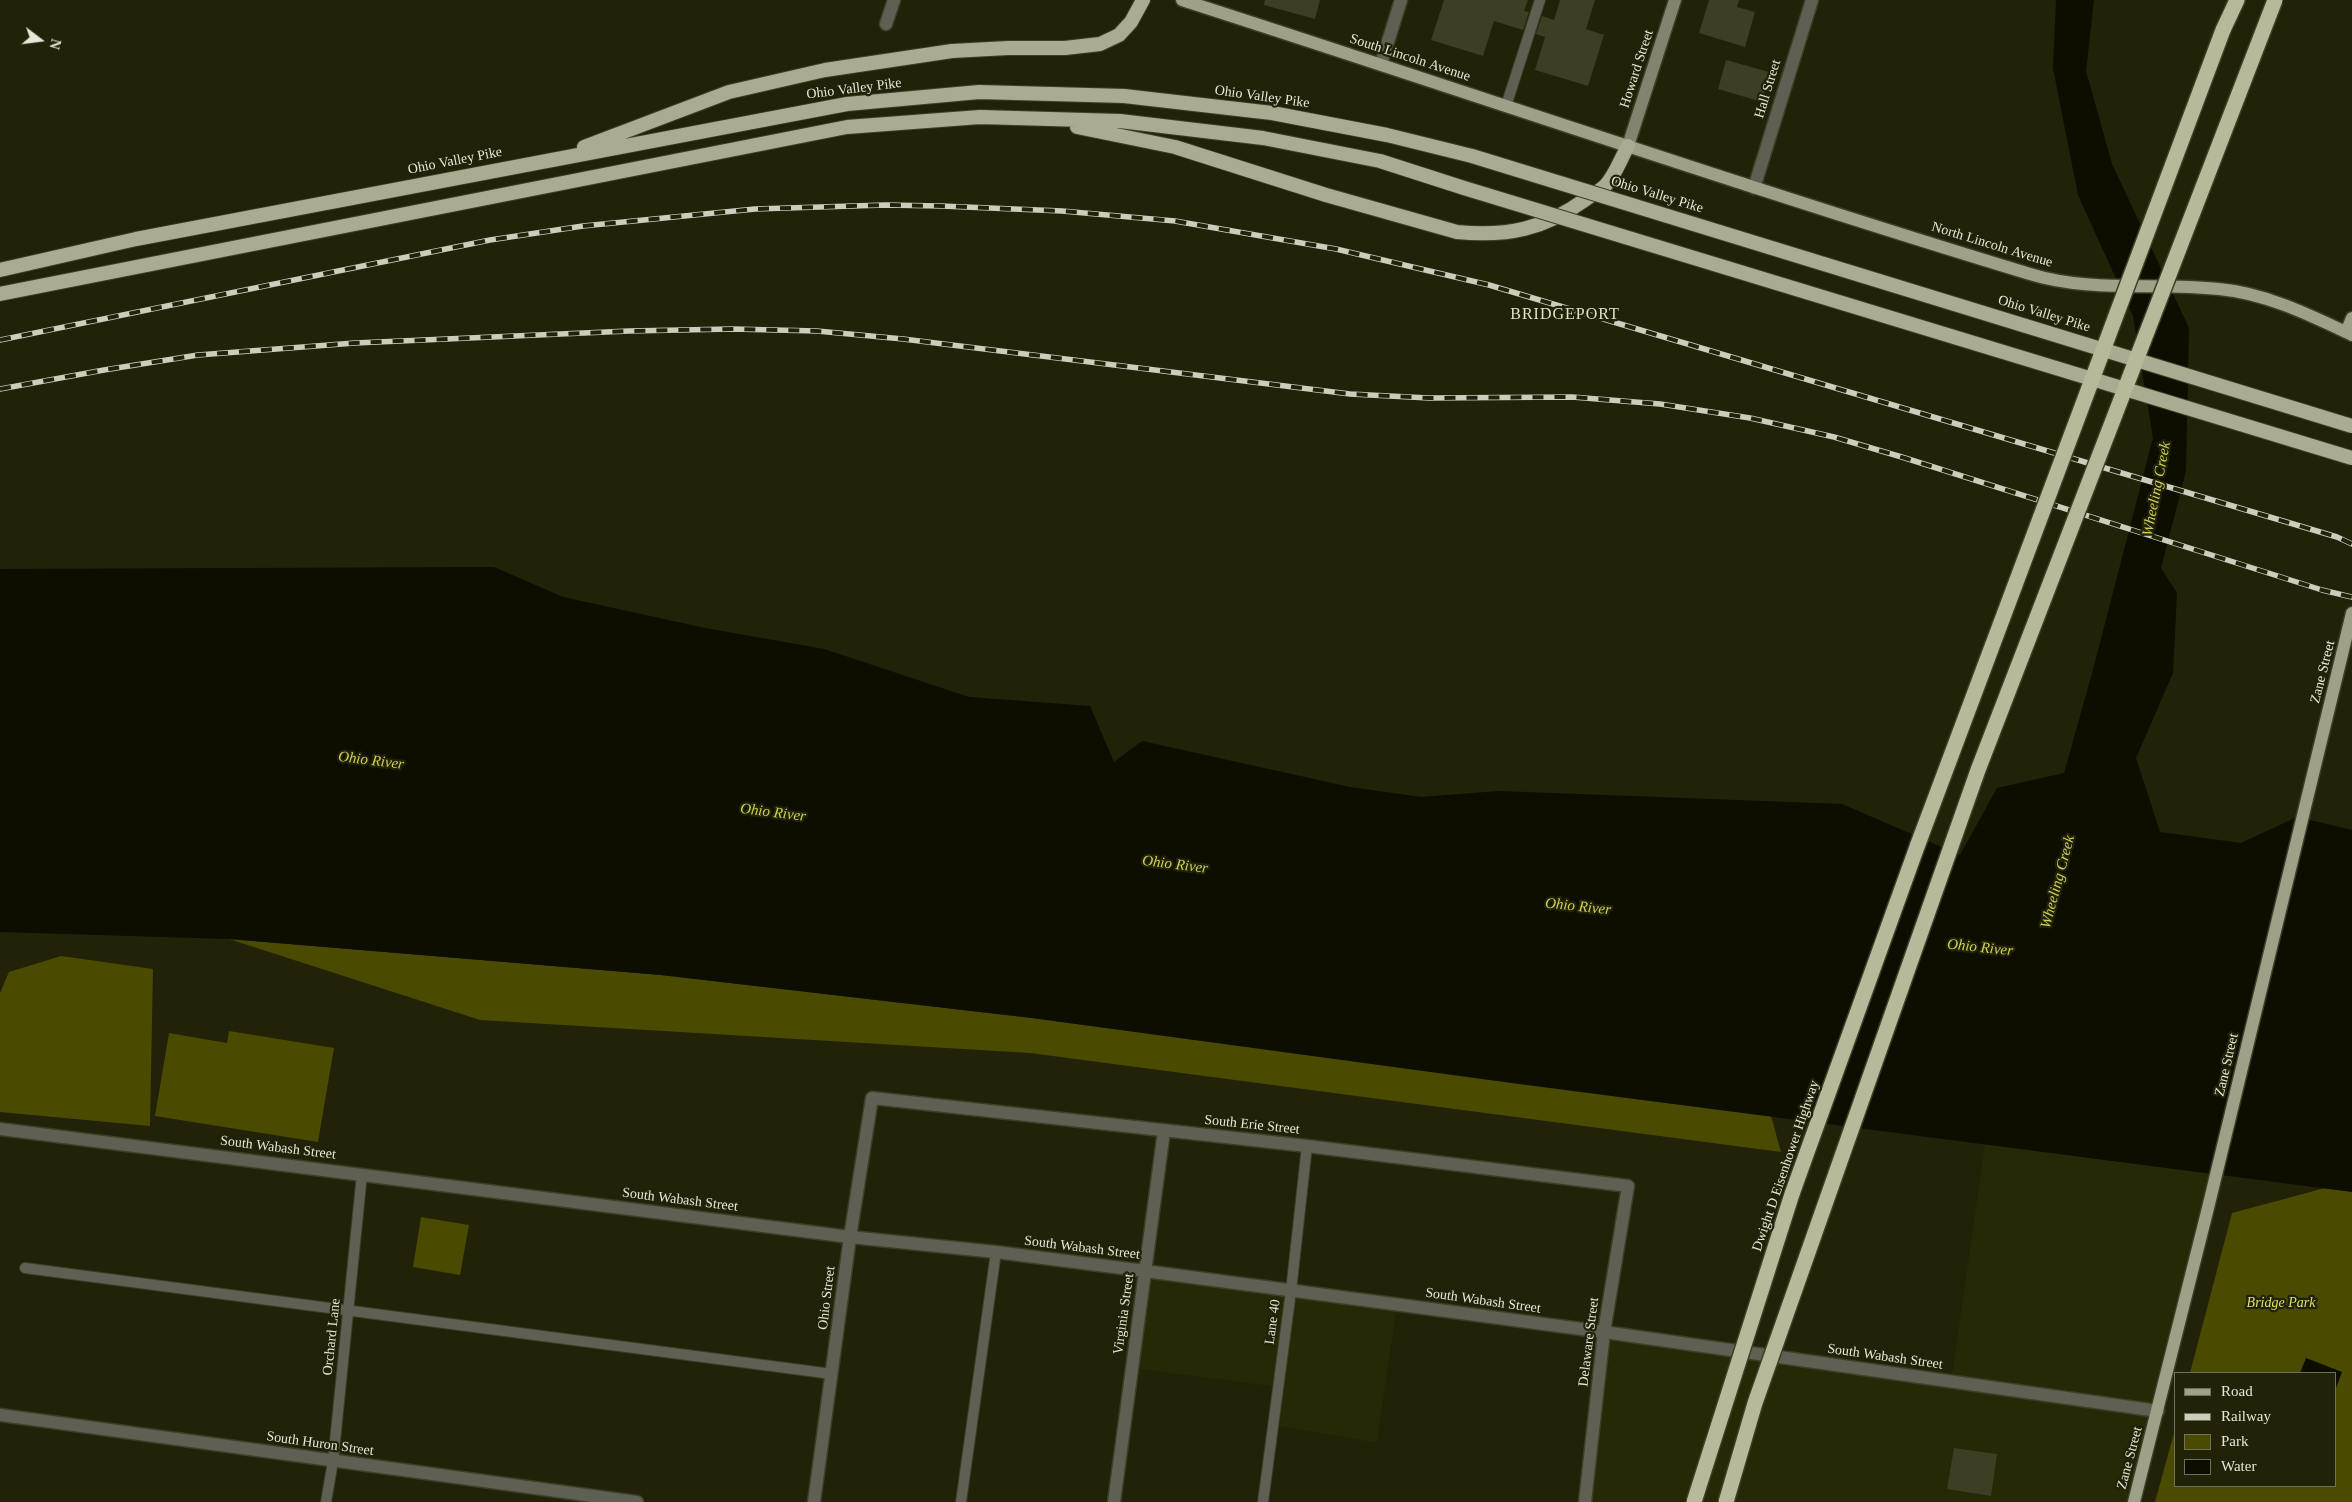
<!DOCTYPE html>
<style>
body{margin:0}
#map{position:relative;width:2352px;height:1502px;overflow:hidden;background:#212208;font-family:"Times New Roman",serif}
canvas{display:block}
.legend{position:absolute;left:2174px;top:1372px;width:162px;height:115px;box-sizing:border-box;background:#212208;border:1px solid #70715b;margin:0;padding:6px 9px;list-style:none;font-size:15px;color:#e6e7d7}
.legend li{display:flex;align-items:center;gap:10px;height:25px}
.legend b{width:25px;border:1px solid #70715b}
.north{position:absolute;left:15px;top:15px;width:50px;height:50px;-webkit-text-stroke:4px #212208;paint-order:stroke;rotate:105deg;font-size:14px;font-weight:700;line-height:20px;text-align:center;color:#e6e7d7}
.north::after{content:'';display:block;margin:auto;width:18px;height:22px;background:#e6e7d7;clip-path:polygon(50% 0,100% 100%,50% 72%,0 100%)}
</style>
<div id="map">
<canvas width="2352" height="1502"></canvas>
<ul class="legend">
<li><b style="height:6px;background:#9ea087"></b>Road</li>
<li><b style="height:6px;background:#cccdbc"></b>Railway</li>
<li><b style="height:14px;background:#4a4b00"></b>Park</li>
<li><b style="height:14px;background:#0d0d00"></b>Water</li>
</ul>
<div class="north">N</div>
</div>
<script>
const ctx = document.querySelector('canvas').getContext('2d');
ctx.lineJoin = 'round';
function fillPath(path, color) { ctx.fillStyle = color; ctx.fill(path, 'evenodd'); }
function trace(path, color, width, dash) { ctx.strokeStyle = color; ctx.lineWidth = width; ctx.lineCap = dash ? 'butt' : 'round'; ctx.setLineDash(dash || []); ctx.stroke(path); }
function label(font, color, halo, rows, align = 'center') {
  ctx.font = font + ' "Times New Roman",serif'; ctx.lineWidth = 4.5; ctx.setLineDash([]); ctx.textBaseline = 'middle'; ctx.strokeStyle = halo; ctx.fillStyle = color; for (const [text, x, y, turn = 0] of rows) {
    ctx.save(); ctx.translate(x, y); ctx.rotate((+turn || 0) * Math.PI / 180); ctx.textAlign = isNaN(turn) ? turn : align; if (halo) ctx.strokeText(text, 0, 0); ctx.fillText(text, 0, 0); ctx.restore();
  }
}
fillPath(new Path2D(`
 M1985 1144 2214 1174 2134 1502H1585L1604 1332 1951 1382Z
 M1145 1271 1397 1305 1377 1443 1272 1425 1277 1387 1132 1368Z`), '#272805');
fillPath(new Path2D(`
 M229 939 661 975 1032 1018 1771 1116 1781 1152 1030 1053 480 1020Z
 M61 956 153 969 150 1126 0 1112V993L9 972Z
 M229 1031 334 1048 318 1142 155 1116 169 1033 227 1043Z
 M2325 1188 2352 1191V1502H2155L2176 1426V1486H2336V1373H2190L2232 1213Z
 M421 1217 469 1225 460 1275 413 1267Z`), '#4a4b00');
fillPath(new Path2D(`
 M2056 0H2094L2086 71 2112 164 2189 328 2186 471 2161 568 2177 593 2173 673 2136 758 2160 832 2241 843 2297 817 2352 830V1192L1519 1084 1032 1018 661 975 229 939 0 932V569L494 567 563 597 705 628 824 649 969 697 1090 706 1114 762 1142 741 1350 787 1421 797 1499 791 1842 804 1960 855 1997 788 2064 773 2093 670 2153 438 2133 316 2078 195 2053 68Z
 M2306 1358 2342 1372 2336 1388V1373H2300Z`), '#0d0d00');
fillPath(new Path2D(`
 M1265 0H1320L1315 19 1264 5Z
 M1444 0H1528L1524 11 1529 12 1523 30 1494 21 1483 56 1431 40Z
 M1560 0H1595L1586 29 1604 35 1588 86 1535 70 1545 37 1536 34 1542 16 1554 20Z
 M1709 0H1739L1737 7 1755 12 1745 47 1699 33Z
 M1726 60 1769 72 1762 102 1718 89Z
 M1954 1448 1997 1454 1991 1496 1947 1489Z`), '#3d3e24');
const service = new Path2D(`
 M1506 106 1540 0
 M25 1268 832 1374
 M326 1502 333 1461 362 1174
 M961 1502 996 1252
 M1263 1502 1291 1291 1307 1146`);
const minor = new Path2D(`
 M886 24 894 0
 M1754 188 1812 0
 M0 1129 850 1237 996 1252 1145 1271 1604 1332 2158 1411
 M0 1415 637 1502
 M814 1502 850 1237 872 1098 1307 1146 1628 1186 1604 1332 1585 1502
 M1114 1502 1164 1131`);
const tertiary = new Path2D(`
 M1381 64 1401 0`);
const secondary = new Path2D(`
 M1628 146 1675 0`);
const primary = new Path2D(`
 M1182 0C1465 91 1746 188 2030 274 2091 293 2156 282 2219 289 2265 293 2310 315 2352 335
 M2346 332 2352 318
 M2134 1502 2208 1208 2352 613`);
const trunk = new Path2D(`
 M1077 127 1175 147 1326 195 1457 232C1507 237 1545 229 1586 199 1592 195 1600 191 1605 186 1615 176 1621 158 1628 146
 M584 147 729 92 825 70 952 51 1008 48H1065L1100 44 1119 35 1131 22 1143 0
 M0 270 136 239 847 104 979 92 1124 96 1272 113 1387 135 1472 156
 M0 294 847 127 980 117 1120 121 1263 138 1380 161 1464 188`);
const motorway = new Path2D(`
 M2223 30 2237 0
 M1792 1194 1918 844`);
trace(service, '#3d3e25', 12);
trace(minor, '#3d3e25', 15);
trace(tertiary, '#3d3e25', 15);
trace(secondary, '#3d3e25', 15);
trace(primary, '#3d3e25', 15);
trace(trunk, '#3d3e25', 16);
trace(motorway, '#3d3e25', 18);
trace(service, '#5f6053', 10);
trace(minor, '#5f6053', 12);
trace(tertiary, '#5f6053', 12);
trace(secondary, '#828470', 12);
trace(primary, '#9ea087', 12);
trace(trunk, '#aaac91', 14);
trace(motorway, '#b7b99b', 15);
const rail = new Path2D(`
 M0 340 490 240 583 226 755 209 885 205 941 206 1062 211 1175 221 1336 249 1489 285 2337 537 2352 544
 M0 389 104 370 198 355 355 343 629 331 732 329 817 331 903 339 1350 394 1429 398 1572 397 1660 404 1750 418 1834 437 1905 458 2322 590 2352 597`);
trace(rail, '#cccdbc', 5.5);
trace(rail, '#212208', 4, [11]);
const trunkBridge = new Path2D(`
 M1472 156 2352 426
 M1464 188 2352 458`);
const motorwayBridge = new Path2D(`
 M1918 844 2223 30
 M1694 1502 1792 1194
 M1726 1502 1755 1403 1978 770 2275 0`);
trace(trunkBridge, '#3d3e25', 16, []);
trace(motorwayBridge, '#3d3e25', 18, []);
trace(trunkBridge, '#aaac91', 14);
trace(motorwayBridge, '#b7b99b', 15);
label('14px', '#e6e7d7', '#212208', [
 ["South Lincoln Avenue",1410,58,18],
 ["Howard Street",1637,69,-72],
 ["Ohio Valley Pike",854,89,-7],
 ["Hall Street",1768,89,-73],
 ["Ohio Valley Pike",1262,97,8],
 ["Ohio Valley Pike",455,161,-11],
 ["Ohio Valley Pike",1657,195,17],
 ["North Lincoln Avenue",1992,245,17],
 ["Ohio Valley Pike",2044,314,17],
 ["Zane Street",2323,672,-76],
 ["Zane Street",2227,1065,-77],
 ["South Erie Street",1252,1125,6],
 ["South Wabash Street",278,1148,7],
 ["Dwight D Eisenhower Highway",1786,1166,-71],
 ["South Wabash Street",680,1200,7],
 ["South Wabash Street",1082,1248,7],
 ["Ohio Street",827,1298,-83],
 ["South Wabash Street",1483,1301,8],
 ["Virginia Street",1124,1314,-82],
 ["Lane 40",1273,1322,-82],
 ["Orchard Lane",332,1337,-84],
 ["Delaware Street",1589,1342,-83],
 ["South Wabash Street",1885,1357,8],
 ["South Huron Street",320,1444,8],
 ["Zane Street",2130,1458,-75]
]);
label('italic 14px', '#dee267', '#212208', [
 ["Bridge Park",2281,1303]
]);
label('italic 15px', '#ced155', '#212208', [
 ["Wheeling Creek",2157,489,-79],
 ["Ohio River",371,761,7],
 ["Ohio River",773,813,7],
 ["Ohio River",1175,865,7],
 ["Wheeling Creek",2058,882,-75],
 ["Ohio River",1578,907,6],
 ["Ohio River",1980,948,6]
]);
ctx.letterSpacing = '1px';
label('16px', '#e1e4c4', '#212208', [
 ["BRIDGEPORT",1565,315]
]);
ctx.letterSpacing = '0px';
</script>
